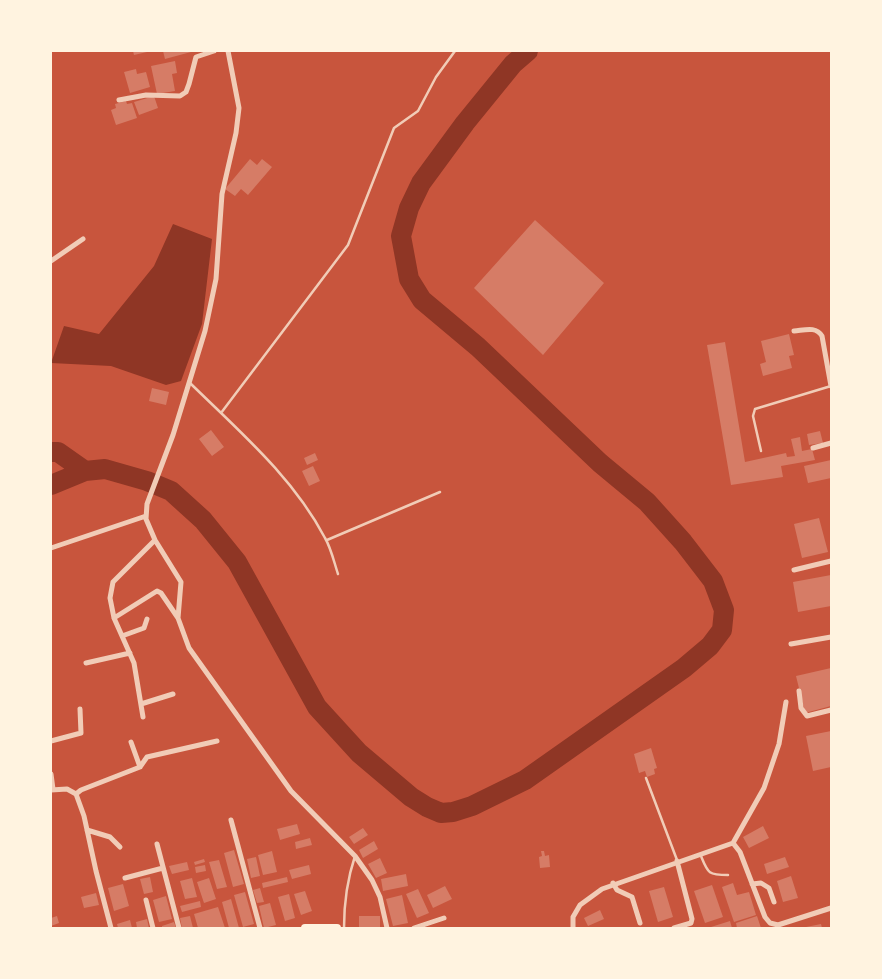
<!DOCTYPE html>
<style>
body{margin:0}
#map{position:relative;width:882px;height:979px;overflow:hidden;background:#c8553d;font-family:"Source Sans 3",sans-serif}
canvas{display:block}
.frame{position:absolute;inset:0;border:52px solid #fff3e0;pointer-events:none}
</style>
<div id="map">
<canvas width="882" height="979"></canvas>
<div class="frame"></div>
</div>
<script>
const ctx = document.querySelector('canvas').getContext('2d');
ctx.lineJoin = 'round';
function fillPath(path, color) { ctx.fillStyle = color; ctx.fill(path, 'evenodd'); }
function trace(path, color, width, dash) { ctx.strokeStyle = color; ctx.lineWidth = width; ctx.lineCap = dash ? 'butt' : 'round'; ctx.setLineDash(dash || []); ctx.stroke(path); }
fillPath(new Path2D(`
 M173 224 212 239 202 324 181 381 166 385 111 366 51 363 64 326 99 334 154 266Z`), '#8f3625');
trace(new Path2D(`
 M51 452H58L85 471
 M51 485 85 471 105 469 147 481 171 491 203 520 237 562 317 707 359 753 411 797 427 807 441 813 453 812 472 806 525 780 684 668 710 646 722 630 724 610 713 581 683 542 647 502 600 463 478 347 422 300 409 279 401 236 409 208 421 183 465 123 513 64 528 51`), '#8f3625', 20);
fillPath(new Path2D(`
 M133 51H147V52L134 55Z
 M163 51H190L191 52 165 59Z
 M175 61 177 73 172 74 175 91 157 94 151 66Z
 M136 69 137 74 146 72 150 87 130 93 124 72Z
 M154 96 158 108 139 115 134 102Z
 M126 101 127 104 132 103 137 118 116 125 111 110 116 108 115 104Z
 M250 159 257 165 262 159 272 167 248 195 241 189 235 196 225 189Z
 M535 220 604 283 543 355 474 288Z
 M789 334 794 355 789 356 792 368 763 376 760 364 766 362 761 341Z
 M725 342 745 462 786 453 787 457 795 456 791 439 800 437 802 451 812 449 815 460 781 466 783 477 731 485 707 345Z
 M152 388 169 392 166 405 149 401Z
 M211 430 224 447 212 456 199 439Z
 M820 431 823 443 809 445 807 434Z
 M315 453 318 460 307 465 304 458Z
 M831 460V478L808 483 804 466Z
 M313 466 320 481 309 486 302 471Z
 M819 518 828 552 802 558 794 524Z
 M831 575V606L798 612 793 582Z
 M831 668V706L805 713 796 676Z
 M831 731V767L813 771 806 736Z
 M651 748 657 768 654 769 655 774 647 777 645 771 639 773 634 754Z
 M297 824 300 834 280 840 277 829Z
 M763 826 769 838 749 848 743 837Z
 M363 828 368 835 354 844 349 837Z
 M310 838 312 845 296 849 295 842Z
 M374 841 378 849 363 858 359 850Z
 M234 850 244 884 233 887 224 853Z
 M272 851 277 872 263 875 258 855Z
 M541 851H544L545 856 549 855 550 867 540 868 539 857 542 856Z
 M256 857 260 876 251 878 247 859Z
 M785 857 789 867 767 874 764 864Z
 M380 858 387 873 376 878 368 864Z
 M204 859 205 862 195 865 194 862Z
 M219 860 227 887 217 889 209 862Z
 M187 862 189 870 172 874 169 866Z
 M205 865 206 871 196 873 195 867Z
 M309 865 311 874 292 879 289 870Z
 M406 874 408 886 383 891 381 879Z
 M791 876 798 898 783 902 777 881Z
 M150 877 153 892 144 894 140 879Z
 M287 877 288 882 263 888 262 883Z
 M192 878 197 897 185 899 180 881Z
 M209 878 216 899 204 903 197 882Z
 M733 883 737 895 749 892 756 915 734 922 722 887Z
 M123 884 129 906 114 911 108 888Z
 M712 885 723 917 705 923 694 891Z
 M445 886 452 899 433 908 427 895Z
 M664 887 673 917 658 922 649 891Z
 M260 888 264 902 257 903 253 890Z
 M418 889 429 913 417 918 406 894Z
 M305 891 312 911 301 915 294 894Z
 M245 892 254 924 243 927 234 895Z
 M96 893 99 905 84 908 81 897Z
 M289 894 295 918 285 921 278 897Z
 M402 895 408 923 393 926 386 899Z
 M166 896 172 919 159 922 153 900Z
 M231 899 239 928H229L222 902Z
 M200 901 201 907 182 912 180 906Z
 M270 903 276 925 264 928 259 906Z
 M218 907 225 928H198L194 914Z
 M600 910 604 919 588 926 584 918Z
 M57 916 59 923 51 926V918Z
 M190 916 193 928H182L180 918Z
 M359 916H380V928H359Z
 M757 916 761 928H737L736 923Z
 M147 919 149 928H137L136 922Z
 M130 920 132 928H118L117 924Z
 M730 921 732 928H711V927Z
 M174 922 176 928H162V926Z
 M821 924 822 928H806V927Z`), '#d67c66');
trace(new Path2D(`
 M190 383C239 431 293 477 325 538 331 548 334 562 338 574
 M221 413 348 245 394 128 418 111 436 77 455 51
 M761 451 753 416 755 409 831 386
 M327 540 440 492
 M646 778 677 860
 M701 856C708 873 708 875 728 875
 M344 928C344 902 347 880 355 856`), '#f1ccb7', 2.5);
trace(new Path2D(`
 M228 51 239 108 236 133 222 194 216 279 205 331 173 435 147 504 146 519 155 540 181 582 178 618 189 648 291 791 355 856 372 880 380 897 387 928
 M119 100 146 95 180 96 186 92 189 84 196 57 214 51
 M51 261 83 239
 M794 331C805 330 816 326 822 336L831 386
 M813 448 831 443
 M51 548 146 516
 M794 570 831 561
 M114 618 157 591 161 593 178 618
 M122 636 144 628 147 619
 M791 644 831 637
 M86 663 130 653
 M799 691 801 708 807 716 831 710
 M141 704 173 694
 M143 717 134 663 114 618 110 598 113 582 155 540
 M51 741 81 733 80 709
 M131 742 140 767
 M51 774 53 789
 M51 790 67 789 76 794 84 816 96 871 111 928
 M76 794 81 790 140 767 147 757 217 741
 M231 820 260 928
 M87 830 110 837 120 847
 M733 843 764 788 779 744 786 702
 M157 844 179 928
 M125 878 163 868
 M613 883 617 890 632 897 640 923
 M752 884 761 883 769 888 774 902
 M146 900 153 928
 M414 928 444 918
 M573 928V917L580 905 602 889 733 843 740 852 765 917 770 923 778 925 831 908
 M674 928 691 923 692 919 677 861`), '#f1ccb7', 5);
trace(new Path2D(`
 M305 928H337`), '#fff3e0', 8);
</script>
